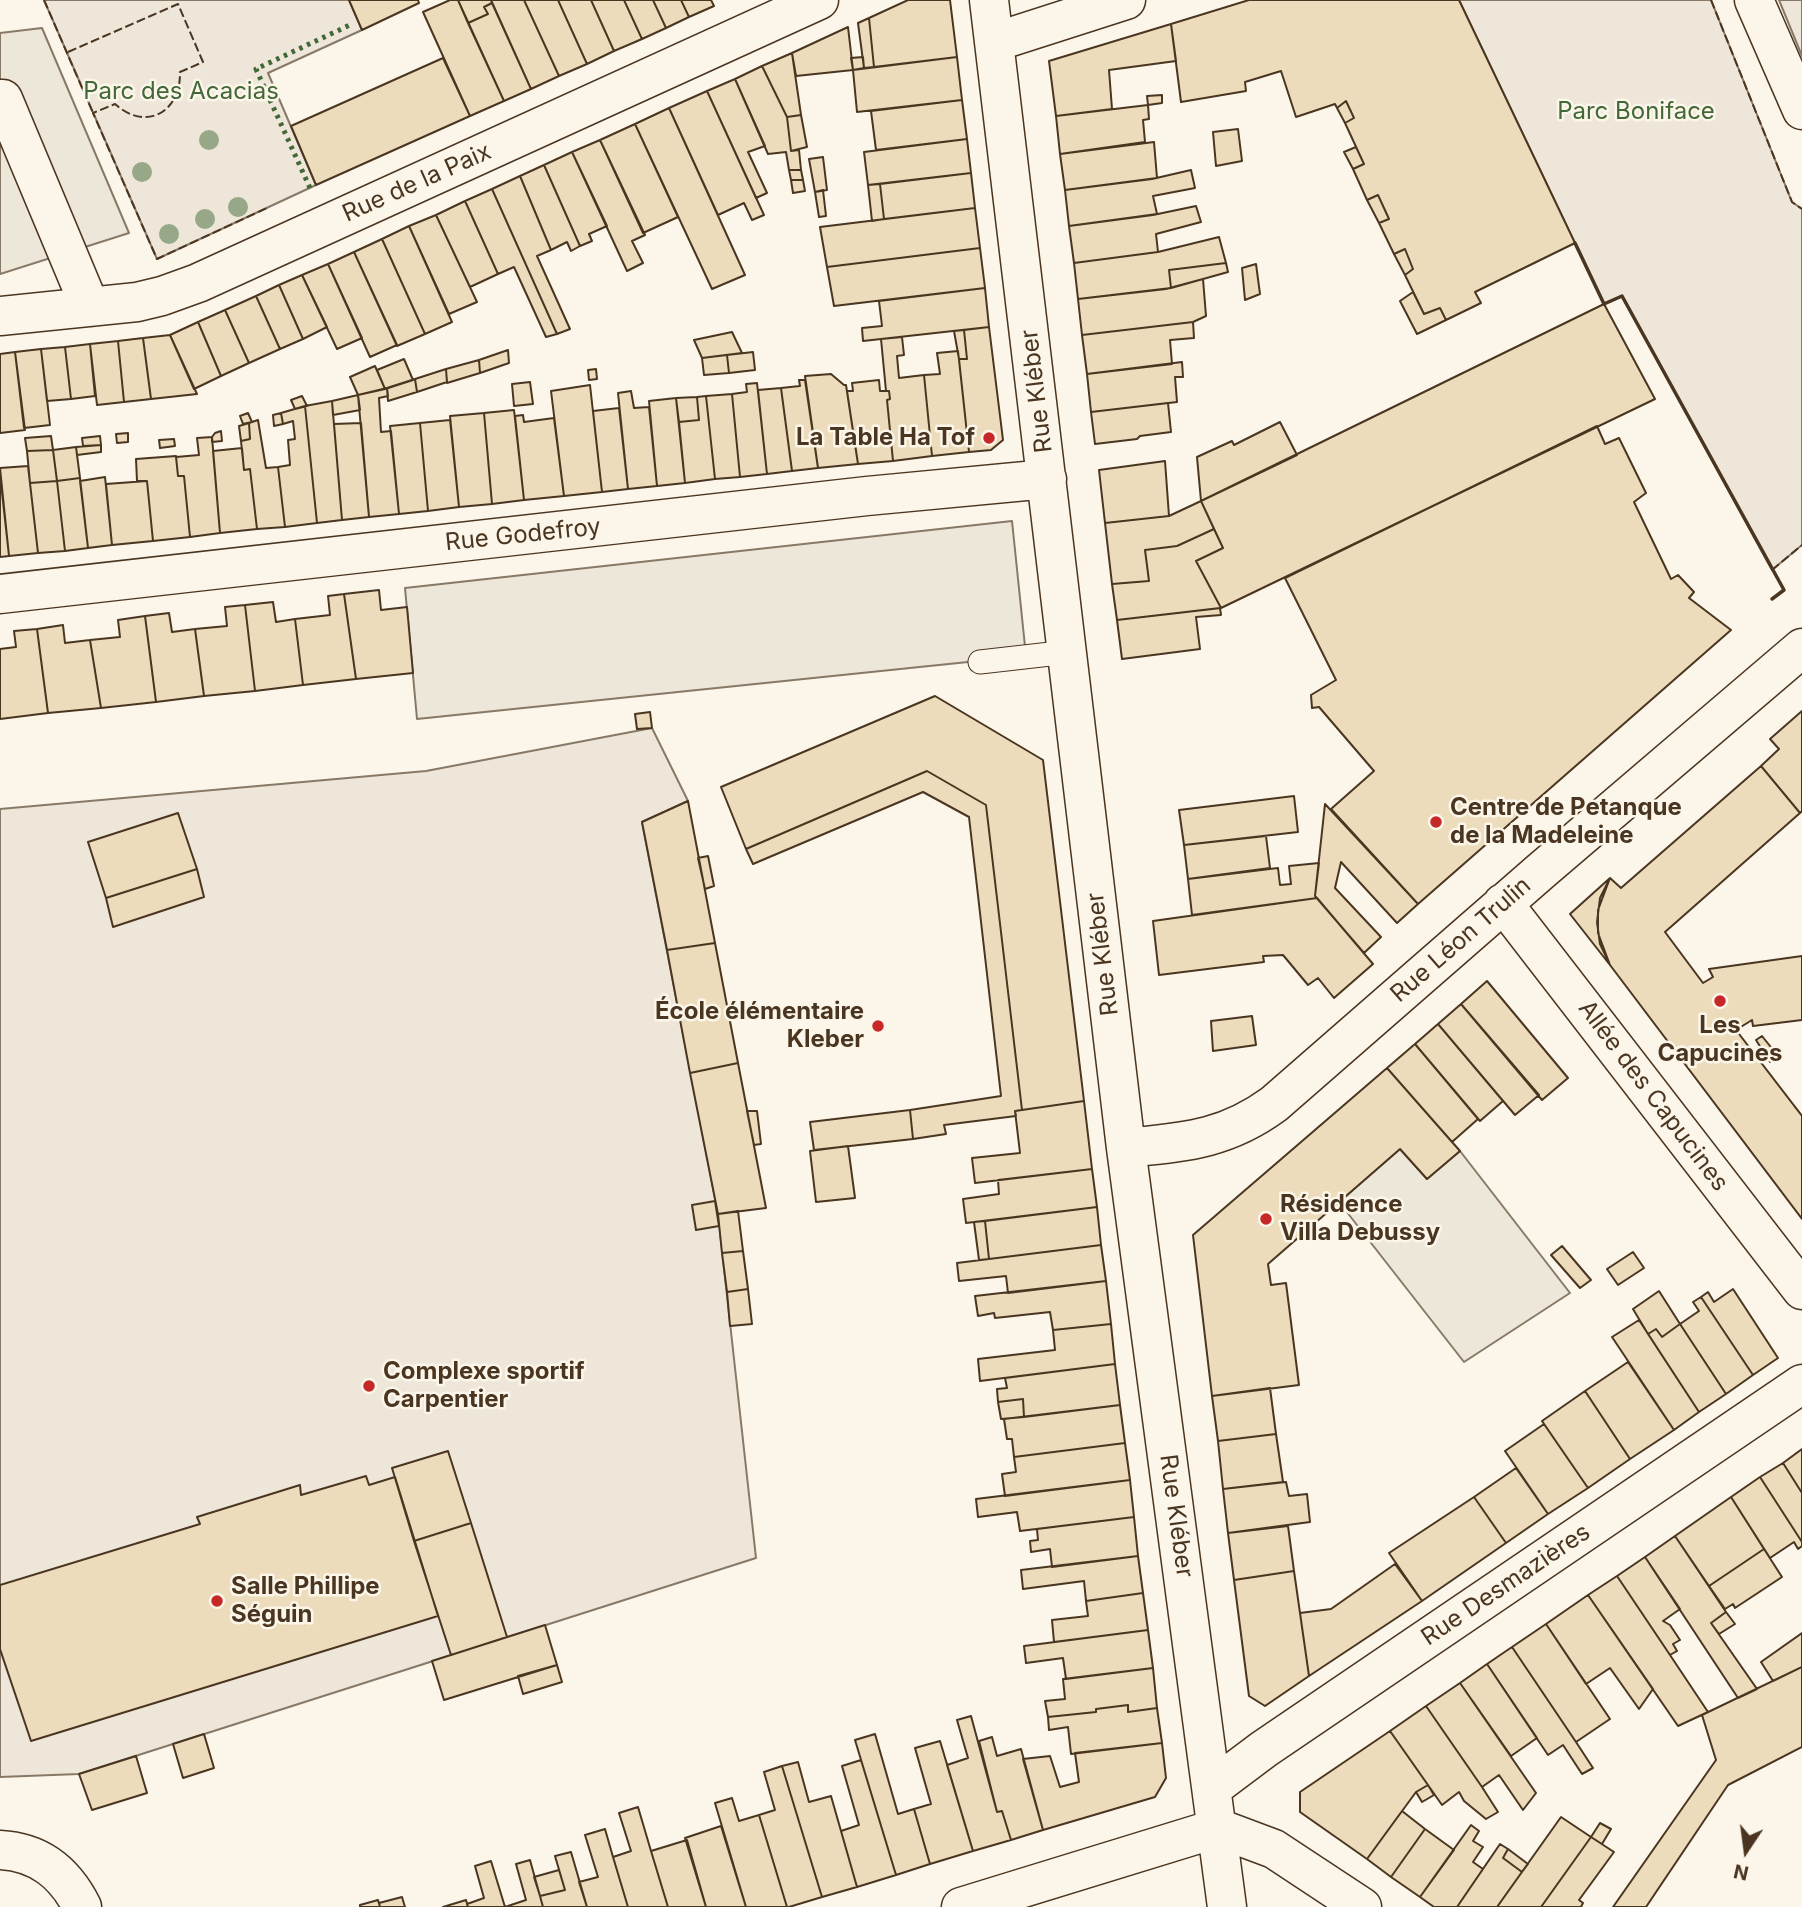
<!DOCTYPE html>
<meta charset="utf-8">
<style>
body{margin:0}
#map{position:relative;width:1802px;height:1907px;overflow:hidden;background:#fbf6e9;font-family:Inter,sans-serif}
canvas{display:block}
.north{position:absolute;left:1711px;top:1816px;width:70px;height:70px;-webkit-text-stroke:5px #fbf6e9;paint-order:stroke;rotate:193deg;font-size:19px;font-weight:700;line-height:28px;text-align:center;color:#4a3520}
.north::after{content:'';display:block;margin:auto;width:24px;height:32px;background:#4a3520;clip-path:polygon(50% 0,100% 100%,50% 72%,0 100%)}
</style>
<div id="map">
<canvas width="1802" height="1907"></canvas>
<div class="north">N</div>
</div>
<script>
const ctx = document.querySelector('canvas').getContext('2d');
ctx.lineJoin = 'round';
function fillPath(path, color) { ctx.fillStyle = color; ctx.fill(path, 'evenodd'); }
function trace(path, color, width, dash) { ctx.strokeStyle = color; ctx.lineWidth = width; ctx.lineCap = dash ? 'butt' : 'round'; ctx.setLineDash(dash || []); ctx.stroke(path); }
function label(font, color, halo, rows, align = 'center') {
  ctx.font = font + ' Inter,sans-serif'; ctx.lineWidth = 5; ctx.setLineDash([]); ctx.textBaseline = 'middle'; ctx.strokeStyle = halo; ctx.fillStyle = color; for (const [text, x, y, turn = 0] of rows) {
    ctx.save(); ctx.translate(x, y); ctx.rotate((+turn || 0) * Math.PI / 180); ctx.textAlign = isNaN(turn) ? turn : align; if (halo) ctx.strokeText(text, 0, 0); ctx.fillText(text, 0, 0); ctx.restore();
  }
}
const green = new Path2D(`
 M44 0H349L362 30 268 73 316 185 157 259Z
 M1459 0H1711L1792 202 1802 209V545L1772 570 1622 296 1604 304Z
 M1779 0H1802V56Z
 M652 728 688 801 642 822 718 1214 756 1558 79 1774 0 1777V809L426 771Z`);
fillPath(green, '#ede6d9');
trace(green, '#887966', 2);
const parking = new Path2D(`
 M42 28 129 233 0 274V33Z
 M1012 521 1026 656 417 719 405 588Z
 M1400 1149 1427 1179 1460 1151 1570 1293 1464 1362 1339 1202Z`);
fillPath(parking, '#ede7d9');
trace(parking, '#887966', 2);
const building = new Path2D(`
 M349 0H418L419 3 362 30Z
 M450 0H458L504 101 470 116 423 12Z
 M458 0H491L492 3 484 7 488 14 468 23Z
 M491 0H524L559 76 531 89Z
 M524 0H558L587 64 559 76Z
 M558 0H591L614 51 587 64Z
 M591 0H624L642 39 614 51Z
 M624 0H653L666 28 642 39Z
 M653 0H681L689 17 666 28Z
 M681 0H711L714 6 689 17Z
 M908 0H950L957 57 874 67 869 18Z
 M1249 0H1459L1575 243 1475 292 1481 303 1446 320 1440 308 1424 314 1405 275 1413 269 1405 249 1394 254 1379 223 1389 219 1378 195 1367 200 1353 169 1364 164 1345 123 1354 118 1346 101 1337 108 1335 104 1296 117 1281 71 1245 82 1246 91 1181 102 1171 24Z
 M492 3 531 89 504 101 468 23 488 14 484 7Z
 M869 18 874 67 864 68 858 23Z
 M1171 24 1176 61 1109 70 1112 109 1056 116 1049 61Z
 M848 27 853 70 796 76 792 53Z
 M792 53 801 115 787 117 762 66Z
 M863 57 864 68 853 70 851 58Z
 M957 57 962 100 857 112 853 70Z
 M443 58 470 116 316 185 291 126Z
 M762 66 787 117 791 151 799 150 801 170H789L786 152 768 154 735 79Z
 M735 79 765 146 748 152 767 193 756 198 707 91Z
 M707 91 764 215 752 220 744 203 718 215 669 108Z
 M1162 95V103L1148 105 1147 96Z
 M962 100 967 139 876 150 871 111Z
 M1346 101 1354 118 1345 123 1337 108Z
 M1148 105 1149 119 1143 120 1145 142 1060 154 1056 116Z
 M669 108 745 275 712 289 635 124Z
 M801 115 807 147 791 151 787 117Z
 M635 124 678 217 643 233 600 140Z
 M1238 129 1242 161 1216 166 1213 132Z
 M967 139 971 173 868 185 864 152Z
 M600 140 645 235 632 241 643 263 627 271 572 152Z
 M1154 142 1157 178 1065 190 1060 154Z
 M1356 147 1364 164 1353 169 1344 152Z
 M572 152 607 226 589 234 592 241 580 246 544 165Z
 M823 157 827 190 815 192 809 159Z
 M544 165 580 246 571 251 567 242 551 250 520 176Z
 M789 170H801L803 180H791Z
 M1191 170 1195 188 1153 196 1157 214 1069 226 1065 190 1152 179Z
 M971 173 975 208 884 219 880 184Z
 M520 176 551 250 537 256 570 329 557 334 492 189Z
 M791 180H803L805 191 793 193Z
 M880 184 884 219 872 221 868 185Z
 M492 189 557 334 546 337 514 267 498 274 465 201Z
 M823 190 826 216 819 217 815 192Z
 M1378 195 1389 219 1379 223 1367 200Z
 M465 201 498 274 470 287 436 215Z
 M1196 206 1201 222 1156 234 1158 252 1074 263 1069 226 1153 215Z
 M975 208 980 248 827 267 820 227Z
 M436 215 477 302 449 314 409 226Z
 M409 226 452 322 425 334 382 239Z
 M1219 237 1226 263 1169 270 1171 288 1078 299 1074 263 1158 252Z
 M382 239 425 334 397 346 354 252Z
 M980 248 985 288 834 306 827 267Z
 M1405 249 1413 269 1405 275 1394 254Z
 M354 252 397 345 370 357 328 264Z
 M1226 263 1228 272 1171 288 1169 270Z
 M328 264 362 338 337 349 302 275Z
 M1256 264 1260 294 1245 300 1242 268Z
 M302 275 327 327 303 339 279 285Z
 M1203 279 1206 316 1193 322 1082 335 1078 299 1166 289Z
 M279 285 303 339 280 349 256 296Z
 M985 288 989 327 863 341 862 328 882 326 879 301Z
 M1413 292 1424 314 1440 308 1446 320 1417 334 1400 301Z
 M256 296 280 349 249 363 225 310Z
 M1604 304 1655 399 1221 608 1196 561 1223 548 1201 501Z
 M225 310 249 363 221 376 198 322Z
 M198 322 221 376 194 389 170 335Z
 M1193 322 1194 338 1170 340 1172 364 1087 374 1082 335Z
 M989 327 1003 440 991 450 969 452 959 359H967L964 330Z
 M964 330 967 359H959L954 331Z
 M732 332 742 353 702 358 694 340Z
 M170 335 197 394 151 399 143 338Z
 M902 337 904 355 897 356 899 378 924 375 932 456 893 461 887 400 890 399 889 391H886L881 339Z
 M143 338 151 399 124 402 118 341Z
 M118 341 124 402 97 405 90 344Z
 M90 344 95 396 71 399 65 347Z
 M65 347 71 399 47 401 41 349Z
 M41 349 50 425 24 428 15 352Z
 M508 350 509 363 480 373 479 360Z
 M958 351 969 452 932 456 924 375 940 374 937 353Z
 M15 352 25 430 0 433V354Z
 M753 352 755 370 729 373 727 355Z
 M727 355 729 373 704 375 702 358Z
 M404 359 413 380 385 389 377 370Z
 M479 360 480 373 447 383 446 369Z
 M1182 362 1183 377H1175L1177 402 1091 412 1087 374Z
 M375 366 385 389 358 395 350 377Z
 M446 369 447 382 417 392 415 379Z
 M596 369 597 379 589 380 588 370Z
 M831 374 844 385H846L858 464 818 468 805 376Z
 M415 379 417 392 388 401 387 388Z
 M799 380H805L818 468 792 471 781 388 800 386Z
 M879 380 880 391H889L890 399 887 400 893 461 858 464 847 391H853L852 383Z
 M530 382 533 404 514 406 512 384Z
 M757 383 767 474 740 477 732 394 747 392 746 384Z
 M590 385 602 492 564 496 551 391Z
 M387 388 388 396 379 398 381 432 391 431 399 514 369 517 358 395Z
 M781 388 792 471 767 474 758 390Z
 M631 391 634 408 649 407 657 486 628 489 618 393Z
 M732 394 740 477 715 479 706 396Z
 M358 395 360 410 333 415 332 401Z
 M302 396 307 406 295 409 291 400Z
 M706 396 715 479 685 483 679 422 699 420 697 397Z
 M697 397 699 420 679 422 676 398Z
 M676 398 685 483 657 486 649 401Z
 M332 401 342 520 317 523 305 406Z
 M1168 403 1171 432 1140 436 1137 439 1095 444 1091 412Z
 M305 406 317 523 285 527 278 467 290 465 288 440 295 439 293 421 283 424 281 413Z
 M619 408 628 489 602 492 593 411Z
 M514 410 524 500 492 504 484 413Z
 M248 413 252 422 243 424 240 416Z
 M281 413 283 424 274 426 273 415Z
 M484 413 492 504 459 507 450 416Z
 M523 415 524 422 554 418 564 496 524 500 515 416Z
 M258 420 266 468 278 467 285 527 257 529 250 469 244 470 241 441 250 439 249 423Z
 M450 420 459 507 428 511 420 423Z
 M1280 422 1297 455 1201 501 1197 457 1232 441 1234 445Z
 M249 423 250 439 241 441 239 426Z
 M361 423 369 517 342 520 334 424Z
 M420 423 428 511 399 514 390 426Z
 M1597 426 1605 444 1619 438 1646 493 1634 502 1671 579 1678 575 1694 592 1689 598 1731 630 1418 904 1331 809 1374 771 1319 707 1312 708 1311 695 1336 680 1285 578Z
 M221 431 222 441 212 442V437L215 433Z
 M128 433V442L117 443 116 434Z
 M51 436 53 450 27 451 25 438Z
 M100 436 101 445 83 446 82 438Z
 M212 437 220 533 190 537 184 476H178L176 457 199 455 197 438Z
 M174 439 175 446 160 448 159 440Z
 M101 445V452L77 455 76 447Z
 M76 447 80 478 57 481 53 450Z
 M242 448 244 470 250 469 257 529 220 533 213 451Z
 M53 450 57 481 30 483 27 451Z
 M176 456 178 476H184L190 537 153 541 147 481H137L136 459Z
 M1165 461 1169 516 1105 523 1099 470Z
 M28 466 38 553 9 556 0 468Z
 M0 474 9 556 0 557Z
 M105 477 112 545 88 548 80 481Z
 M80 478 88 548 65 551 57 481Z
 M57 481 65 551 38 553 30 483Z
 M147 481 153 541 112 545 106 484Z
 M1201 501 1214 529 1177 546 1145 550 1149 581 1112 584 1105 523 1169 516Z
 M1214 529 1223 548 1196 561 1221 608 1117 620 1112 584 1149 581 1145 550 1177 546Z
 M379 590 381 610 407 607 413 673 356 679 344 594Z
 M344 594 356 679 303 685 295 619 330 615 328 596Z
 M273 602 276 622 295 619 303 685 255 691 245 605Z
 M245 605 255 691 204 696 195 629 227 626 225 607Z
 M1220 608 1221 615 1196 617 1200 649 1122 659 1117 620Z
 M169 613 172 632 195 629 204 696 156 702 145 616Z
 M145 616 156 702 101 708 90 640 120 637 118 620Z
 M63 625 65 643 90 640 101 708 48 713 37 629Z
 M37 629 48 713 0 719V649L16 647 14 631Z
 M935 696 1043 760 1084 1101 1022 1110 986 805 927 771 746 849 721 787Z
 M1802 711V811L1800 813 1761 766 1779 749 1770 739Z
 M650 712 652 728 637 729 635 714Z
 M1761 766 1800 813 1665 932 1703 983 1713 977 1709 969 1802 956V1020L1753 1026 1752 1020 1736 1030 1802 1116V1219L1610 965 1598 933V910L1610 878 1621 888Z
 M927 771 986 805 1022 1110 1015 1111 1016 1116 944 1125 946 1134 913 1139 910 1110 1001 1096 969 817 923 792 753 864 746 849Z
 M1294 796 1298 832 1184 845 1179 810Z
 M688 801 715 943 667 950 642 822Z
 M1325 804 1418 904 1397 923 1341 862 1335 888 1381 937 1364 953 1315 896Z
 M178 813 197 869 106 898 88 842Z
 M1266 836 1270 868 1188 879 1184 845Z
 M708 856 714 886 705 889 698 858Z
 M1319 863 1315 896 1317 898 1192 915 1188 879 1278 868 1280 885 1291 884 1289 866Z
 M197 869 204 897 113 927 106 898Z
 M1610 878 1600 898 1597 922 1600 944 1610 965 1570 914Z
 M1317 898 1373 964 1334 998 1318 978 1308 985 1283 955 1263 956 1264 962 1159 975 1153 921Z
 M715 943 738 1063 690 1073 667 950Z
 M1487 981 1568 1078 1542 1100 1461 1004Z
 M1461 1004 1539 1095 1515 1115 1438 1024Z
 M1252 1016 1256 1045 1213 1051 1211 1021Z
 M1438 1024 1503 1101 1480 1121 1415 1044Z
 M1762 1036 1778 1056 1770 1062 1756 1040Z
 M1415 1044 1478 1119 1452 1142 1387 1068Z
 M738 1063 766 1208 718 1214 690 1073Z
 M1387 1068 1460 1151 1427 1179 1400 1149 1268 1264 1271 1285 1286 1283 1299 1385 1212 1396 1193 1235Z
 M1084 1101 1092 1169 975 1183 972 1158 1020 1153 1015 1111Z
 M910 1110 913 1139 814 1150 810 1122Z
 M747 1111H757L761 1144 754 1145Z
 M848 1146 855 1198 816 1202 810 1151Z
 M1092 1169 1097 1207 966 1223 963 1199 999 1194 998 1180Z
 M715 1201 719 1226 696 1230 692 1205Z
 M1097 1207 1101 1245 989 1259 985 1221Z
 M738 1211 743 1251 722 1253 718 1214Z
 M985 1221 989 1259 979 1260 974 1222Z
 M1101 1245 1106 1281 1008 1293 1006 1276 959 1281 957 1263Z
 M1562 1246 1591 1280 1580 1288 1551 1255Z
 M743 1251 748 1289 727 1292 722 1253Z
 M1633 1252 1644 1268 1618 1285 1607 1269Z
 M1106 1281 1111 1324 1053 1330 1050 1312 995 1318 994 1313 978 1316 975 1296Z
 M748 1289 752 1324 730 1326 727 1292Z
 M1733 1289 1778 1358 1753 1375 1701 1297 1708 1292 1714 1302Z
 M1659 1291 1680 1324 1662 1337 1656 1329 1648 1334 1633 1309Z
 M1701 1297 1753 1375 1726 1394 1680 1324 1699 1311 1693 1302Z
 M1639 1320 1699 1412 1674 1430 1612 1337Z
 M1111 1324 1115 1364 980 1381 978 1359 1055 1350 1053 1330Z
 M1680 1324 1726 1394 1699 1412 1648 1334 1656 1329 1662 1337Z
 M1628 1362 1674 1430 1630 1459 1585 1391Z
 M1115 1364 1120 1405 1024 1417 1023 1399 998 1402 997 1389 1007 1388 1005 1378Z
 M1270 1388 1276 1434 1218 1441 1212 1396Z
 M1585 1391 1630 1459 1588 1488 1542 1421Z
 M1023 1399 1024 1417 1001 1419 998 1402Z
 M1120 1405 1125 1443 1014 1457 1012 1439H1007L1004 1419Z
 M1544 1424 1588 1488 1548 1514 1505 1451Z
 M1276 1434 1283 1482 1223 1489 1218 1441Z
 M1125 1443 1130 1480 1005 1496 1002 1474 1016 1472 1014 1457Z
 M1802 1449V1493L1783 1463Z
 M448 1451 471 1523 414 1541 392 1468Z
 M1783 1463 1802 1493V1542L1760 1477Z
 M1516 1468 1548 1514 1506 1543 1474 1497Z
 M366 1476 369 1485 395 1477 438 1616 31 1741 0 1649V1585L200 1524 197 1517 300 1485 301 1495Z
 M1760 1477 1802 1542V1546L1798 1549 1794 1542 1770 1558 1731 1497Z
 M1130 1480 1134 1517 1020 1531 1017 1512 978 1517 976 1499Z
 M1286 1482 1289 1496 1307 1494 1310 1522 1228 1533 1223 1489Z
 M1474 1497 1506 1543 1422 1601 1389 1553Z
 M1731 1497 1764 1549 1709 1586 1675 1536Z
 M1134 1517 1138 1556 1052 1567 1050 1549 1031 1552 1030 1541 1038 1540 1037 1529Z
 M471 1523 507 1637 451 1655 414 1541Z
 M1288 1526 1294 1571 1234 1580 1228 1533Z
 M1675 1536 1726 1612 1711 1623 1757 1689 1738 1698 1645 1557Z
 M1764 1549 1782 1577 1735 1608 1733 1604 1725 1609 1709 1586Z
 M1138 1556 1143 1593 1086 1601 1084 1581 1023 1589 1021 1570Z
 M1645 1557 1680 1609 1663 1621 1670 1625 1680 1640 1673 1644 1677 1651 1670 1655 1617 1576Z
 M1395 1564 1422 1601 1309 1676 1300 1613 1331 1609Z
 M1294 1571 1309 1676 1265 1706 1249 1696 1234 1580Z
 M1617 1576 1670 1655 1708 1712 1678 1726 1588 1595Z
 M1143 1593 1148 1630 1054 1642 1052 1620 1088 1616 1086 1601Z
 M1588 1595 1653 1689 1639 1709 1610 1668 1586 1684 1546 1624Z
 M1726 1612 1735 1624 1719 1634 1711 1623Z
 M1546 1624 1610 1719 1576 1742 1512 1647Z
 M545 1625 557 1665 444 1700 432 1661Z
 M1148 1630 1153 1668 1066 1679 1063 1658 1026 1663 1024 1646Z
 M1802 1633V1667L1773 1681 1761 1662Z
 M1512 1647 1576 1742 1593 1768 1582 1774 1563 1745 1548 1755 1487 1664Z
 M1487 1664 1537 1738 1511 1756 1460 1683Z
 M557 1665 562 1682 523 1694 518 1676Z
 M1802 1667V1747L1728 1785 1646 1907H1613L1716 1760 1702 1715Z
 M1153 1668 1157 1708 1128 1712V1705L1096 1709V1712L1048 1717 1045 1701 1065 1699 1063 1679Z
 M1460 1683 1536 1793 1523 1810 1499 1775 1482 1787 1426 1706Z
 M1128 1705V1712L1157 1708 1162 1743 1071 1754 1068 1727 1049 1730 1048 1717 1096 1712V1709Z
 M1426 1706 1482 1787 1498 1812 1486 1819 1464 1801 1459 1792 1442 1805 1390 1731Z
 M971 1716 997 1812 1002 1811 1011 1840 973 1851 947 1765 968 1758 957 1720Z
 M1390 1731 1428 1785 1416 1792 1367 1859 1300 1812V1792Z
 M204 1734 214 1768 183 1778 173 1744Z
 M875 1734 898 1814 914 1809 930 1864 896 1875 855 1740Z
 M992 1737 997 1756 1021 1749 1043 1830 1011 1840 1002 1811 997 1812 979 1741Z
 M940 1741 973 1851 930 1864 914 1809 931 1804 915 1748Z
 M1162 1743 1166 1778 1155 1797 1043 1830 1023 1759 1050 1756 1060 1787 1079 1782 1075 1753Z
 M136 1756 147 1793 92 1810 79 1774Z
 M861 1760 896 1875 857 1887 841 1831 859 1825 842 1766Z
 M798 1762 809 1802 831 1796 857 1887 822 1897 782 1766Z
 M782 1766 822 1897 789 1907H787L759 1815 775 1810 764 1772Z
 M1428 1785 1434 1795 1422 1802 1416 1792Z
 M732 1798 739 1821 759 1815 787 1907H746L715 1803Z
 M638 1807 651 1851 668 1907H628L613 1857 631 1851 619 1813Z
 M1402 1811 1425 1829 1391 1877 1367 1859Z
 M1561 1817 1591 1837 1541 1907H1497Z
 M1600 1823 1611 1829 1602 1844 1591 1837Z
 M1471 1825 1479 1831 1473 1841 1483 1847 1473 1862 1483 1869 1457 1907H1434L1420 1897Z
 M721 1826 746 1907H706L685 1838Z
 M605 1829 613 1857 628 1907H587L579 1882 598 1877 585 1835Z
 M1425 1829 1454 1850 1420 1897 1391 1877Z
 M1591 1837 1614 1852 1579 1900 1583 1903 1581 1907H1541Z
 M687 1840 706 1907H668L651 1851Z
 M1500 1844 1508 1849 1503 1858 1522 1872 1497 1907H1457Z
 M1508 1849 1528 1864 1522 1872 1503 1858Z
 M571 1852 587 1907H543L540 1896 565 1890 555 1856Z
 M530 1860 543 1907H505L526 1900 516 1864Z
 M491 1861 505 1907H468L467 1904 484 1898 475 1866Z
 M559 1870 565 1890 540 1896 534 1877Z
 M402 1897 405 1907H380L379 1903Z
 M378 1900 380 1907H360V1905Z
 M466 1900 468 1907H443Z`);
fillPath(building, '#ecdcbc');
trace(building, '#4a3520', 2);
const lane = new Path2D(`
 M980 662 1068 652`);
const street = new Path2D(`
 M989 0 1126 1148 1227 1907
 M1754 0 1802 110
 M995 42 1126 0
 M0 99H3L90 307
 M0 316 137 302 162 296 198 283 819 0
 M0 594 867 496 1047 479
 M1503 903 1802 1290
 M1126 1148C1184 1142 1225 1140 1274 1104L1541 871 1802 648
 M1212 1788 1264 1749 1802 1384
 M1218 1828 1274 1849 1362 1907
 M0 1850C39 1852 65 1873 82 1907
 M961 1907 1218 1828`);
trace(lane, '#4a3520', 25);
trace(street, '#4a3520', 41);
trace(lane, '#fbf6e9', 23);
trace(street, '#fbf6e9', 38);
trace(new Path2D(`
 M310 188 256 69 352 24`), '#436837', 5, [3.5, 5]);
trace(new Path2D(`
 M44 0 93 113
 M1711 0 1792 202 1802 209
 M68 52 178 4 203 62 180 72C181 112 146 132 115 104L93 113 157 259 267 208
 M1772 570 1802 545`), '#4a3520', 2, [9, 3.5]);
trace(new Path2D(`
 M1575 243 1604 304 1622 296 1784 590 1772 599`), '#4a3520', 3.5);
ctx.fillStyle = '#96a887';
for (const [x, y] of [
 [209,140],
 [142,172],
 [238,207],
 [205,219],
 [169,234]
]) { ctx.beginPath(); ctx.arc(x, y, 10, 0, 2 * Math.PI); ctx.fill(); }
for (const [x, y, r, color] of [
 [989,438,7,"#c62828"],
 [1436,822,7,"#c62828"],
 [1720,1001,7,"#c62828"],
 [878,1026,7,"#c62828"],
 [1266,1219,7,"#c62828"],
 [369,1386,7,"#c62828"],
 [217,1601,7,"#c62828"]
]) { const dot = new Path2D(); dot.arc(x, y, r, 0, 2 * Math.PI); ctx.fillStyle = color; ctx.fill(dot); trace(dot, '#fbf6e9', 2.5); }
label('24px', '#436837', '#fbf6e9', [
 ["Parc des Acacias",181,92],
 ["Parc Boniface",1636,112]
]);
label('24px', '#4a3520', '#fbf6e9', [
 ["Rue de la Paix",417,183,-24],
 ["Rue Kléber",1037,391,-97],
 ["Rue Godefroy",523,535,-6],
 ["Rue Léon Trulin",1461,940,-41],
 ["Rue Kléber",1103,954,-97],
 ["Allée des Capucines",1653,1096,53],
 ["Rue Kléber",1176,1516,82],
 ["Rue Desmazières",1506,1585,-34]
]);
label('bold 24px', '#4a3520', '#fbf6e9', [
 ["La Table Ha Tof",975,438,"right"],
 ["Centre de Petanque",1450,808],
 ["de la Madeleine",1450,836],
 ["École élémentaire",864,1012,"right"],
 ["Kleber",864,1040,"right"],
 ["Les",1720,1026,"center"],
 ["Capucines",1720,1054,"center"],
 ["Résidence",1280,1205],
 ["Villa Debussy",1280,1233],
 ["Complexe sportif",383,1372],
 ["Carpentier",383,1400],
 ["Salle Phillipe",231,1587],
 ["Séguin",231,1615]
], 'left');
</script>
